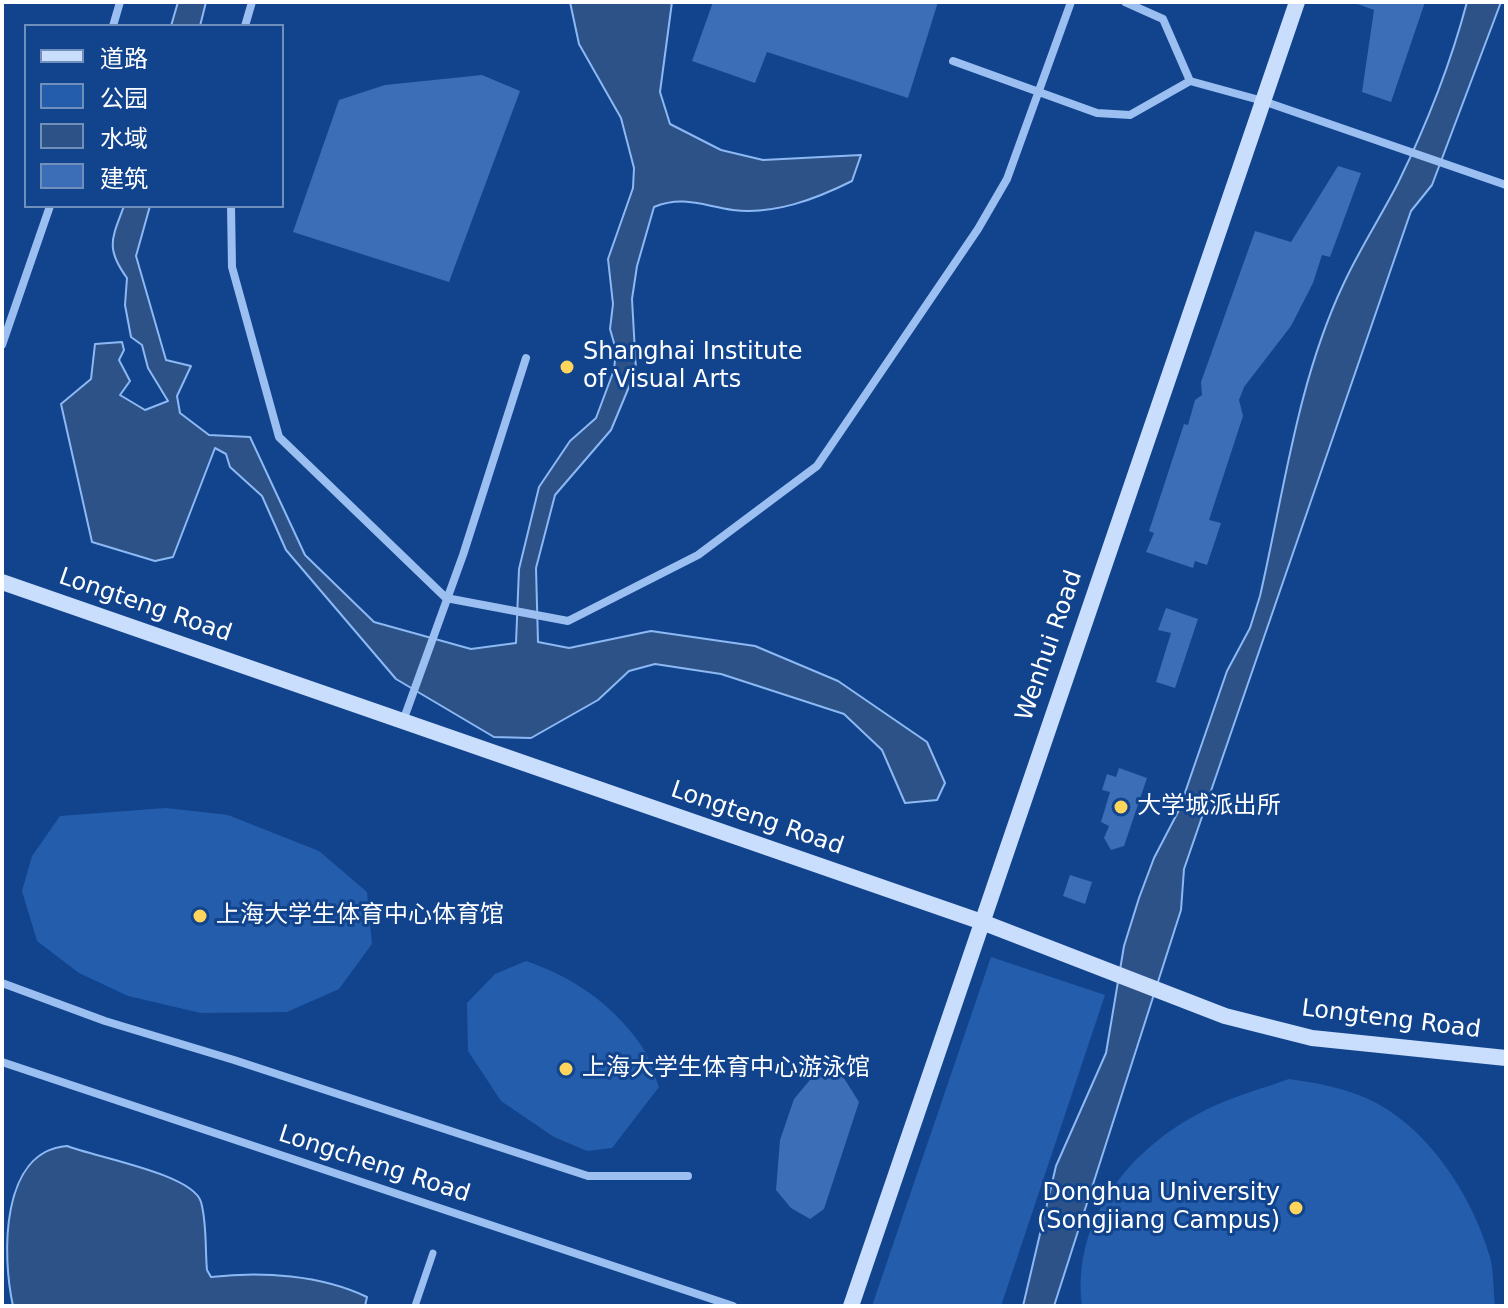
<!DOCTYPE html>
<meta charset="utf-8">
<style>
body{margin:0}
#map{position:relative;width:1508px;height:1308px;overflow:hidden;background:#12448d;font-family:"DejaVu Sans","Noto Sans SC",sans-serif}
canvas{display:block}
.frame{position:absolute;inset:0;border:4px solid #fff;pointer-events:none}
.legend{position:absolute;left:24px;top:24px;width:260px;height:184px;box-sizing:border-box;background:#12448d;border:2px solid #718fbb;margin:0;padding:10px 14px;list-style:none;font-size:24px;color:#fff}
.legend li{display:flex;align-items:center;gap:16px;height:40px}
.legend b{width:40px;border:2px solid #718fbb}
</style>
<div id="map">
<canvas width="1508" height="1308"></canvas>
<div class="frame"></div>
<ul class="legend">
<li><b style="height:10px;background:#c9ddfc"></b>道路</li>
<li><b style="height:22px;background:#245dac"></b>公园</li>
<li><b style="height:22px;background:#2d5288"></b>水域</li>
<li><b style="height:22px;background:#3b6eb6"></b>建筑</li>
</ul>
</div>
<script>
const ctx = document.querySelector('canvas').getContext('2d');
ctx.lineJoin = 'round';
function fillPath(path, color) { ctx.fillStyle = color; ctx.fill(path, 'evenodd'); }
function trace(path, color, width, dash) { ctx.strokeStyle = color; ctx.lineWidth = width; ctx.lineCap = dash ? 'butt' : 'round'; ctx.setLineDash(dash || []); ctx.stroke(path); }
function label(font, color, halo, rows, align = 'center') {
  ctx.font = font + ' "DejaVu Sans","Noto Sans SC",sans-serif'; ctx.lineWidth = 6; ctx.setLineDash([]); ctx.textBaseline = 'middle'; ctx.strokeStyle = halo; ctx.fillStyle = color; for (const [text, x, y, turn = 0] of rows) {
    ctx.save(); ctx.translate(x, y); ctx.rotate((+turn || 0) * Math.PI / 180); ctx.textAlign = isNaN(turn) ? turn : align; if (halo) ctx.strokeText(text, 0, 0); ctx.fillText(text, 0, 0); ctx.restore();
  }
}
fillPath(new Path2D(`
 M166 808 228 815 319 851 367 892 372 944 339 989 287 1012 201 1013 128 996 79 973 37 941 22 891 32 856 60 816Z
 M991 957 1105 995 1001 1306H872Z
 M526 961C570 976 610 1002 638 1041 648 1053 653 1072 659 1087L612 1148 587 1151 554 1137 501 1101 468 1051 467 1003 495 974Z
 M1289 1079C1316 1083 1341 1087 1366 1098 1427 1125 1472 1195 1490 1257 1494 1272 1493 1290 1495 1306H1082C1071 1216 1135 1142 1214 1106 1238 1095 1264 1088 1289 1079Z`), '#245dac');
const water = new Path2D(`
 M178 2H206L200 26H171Z
 M570 2H672L660 92 670 124 721 150 763 160 861 155 852 181C816 199 774 215 733 210 704 206 683 195 654 207L637 266 632 299 636 370 611 430 555 495 536 568 538 642 569 648 651 631 755 646 838 681 927 742 945 783 937 800 905 803 882 750 844 714 721 674 655 664 629 671 598 700 531 738 494 737 396 679 286 550 262 496 230 467 226 454 215 448 173 557 155 561 92 542 61 404 91 379 95 344 122 342 124 350 119 360 130 381 120 395 145 410 168 401 148 368 142 345 131 337 125 305 127 278C105 248 112 238 124 206H150L136 256 166 360 191 366 177 396 180 413 209 435 250 437 305 555 374 622 471 649 516 643 519 569 539 487 570 441 596 418 614 370 616 350 610 329 613 304 608 259 633 188 634 168 621 118 579 44Z
 M1467 2H1501L1432 185 1411 211 1184 869 1181 910 1054 1306H1023L1056 1166 1106 1053 1124 946 1139 898 1154 858 1179 810 1227 671 1250 628 1260 596C1284 492 1297 383 1343 285 1359 250 1380 218 1398 183 1427 124 1450 66 1467 2Z
 M67 1146C95 1157 193 1174 201 1202 207 1223 205 1249 207 1270L211 1277C262 1271 321 1275 367 1297L365 1306H13C2 1256 0 1151 67 1146Z`);
fillPath(water, '#2d5288');
trace(water, '#8cb9f4', 2);
fillPath(new Path2D(`
 M713 2H938L908 98 767 52 755 83 692 61Z
 M1352 2H1425L1391 102 1362 92 1374 10Z
 M482 75 520 91 449 282 293 232 339 100 385 85Z
 M1338 166 1361 173 1330 257 1322 255 1313 283 1291 326 1244 387 1239 400 1243 416 1209 520 1221 523 1207 565 1195 561 1193 568 1146 552 1154 533 1149 531 1184 424 1188 425 1195 400 1202 395 1201 382 1255 231 1291 242Z
 M1166 608 1198 619 1175 688 1156 682 1171 633 1158 630Z
 M1119 768 1147 778 1124 846 1111 850 1104 838 1109 826 1101 822 1110 792 1102 790 1107 774 1116 777Z
 M1070 875 1092 882 1085 904 1063 896Z
 M830 1056 859 1102 824 1209 810 1219 791 1208 776 1190 780 1140 794 1099Z`), '#3b6eb6');
trace(new Path2D(`
 M415 1306 433 1253`), '#9bbff1', 7);
trace(new Path2D(`
 M1125 2 1163 19 1190 81
 M113 26 120 2
 M245 26 252 2
 M953 61 1097 113 1130 115 1190 81 1263 101 1506 185
 M231 206 232 267 279 437 446 598 568 621 698 555 817 466 978 229 1007 179 1071 2
 M2 345 50 206
 M403 721 463 555 526 358
 M2 983 105 1021 234 1060 588 1176H688
 M2 1062 733 1306`), '#9bbff1', 8);
trace(new Path2D(`
 M2 582 982 922 1225 1016 1312 1038 1506 1058
 M851 1306 1297 2`), '#c9ddfc', 16);
for (const [x, y, r, color] of [
 [567,367,8,"#ffd55b"],
 [1121,807,8,"#ffd55b"],
 [200,916,8,"#ffd55b"],
 [566,1069,8,"#ffd55b"],
 [1296,1208,8,"#ffd55b"]
]) { const dot = new Path2D(); dot.arc(x, y, r, 0, 2 * Math.PI); ctx.fillStyle = color; ctx.fill(dot); trace(dot, '#12448d', 3); }
label('24px', '#fff', '#12448d', [
 ["Shanghai Institute",583,353],
 ["of Visual Arts",583,381],
 ["大学城派出所",1137,807],
 ["上海大学生体育中心体育馆",216,916],
 ["上海大学生体育中心游泳馆",582,1069],
 ["Donghua University",1280,1194,"right"],
 ["(Songjiang Campus)",1280,1222,"right"]
], 'left');
label('24px', '#fff', '#12448d', [
 ["Longteng Road",145,606,19],
 ["Wenhui Road",1050,646,-71],
 ["Longteng Road",757,819,19],
 ["Longteng Road",1391,1020,7],
 ["Longcheng Road",374,1165,18]
]);
</script>
